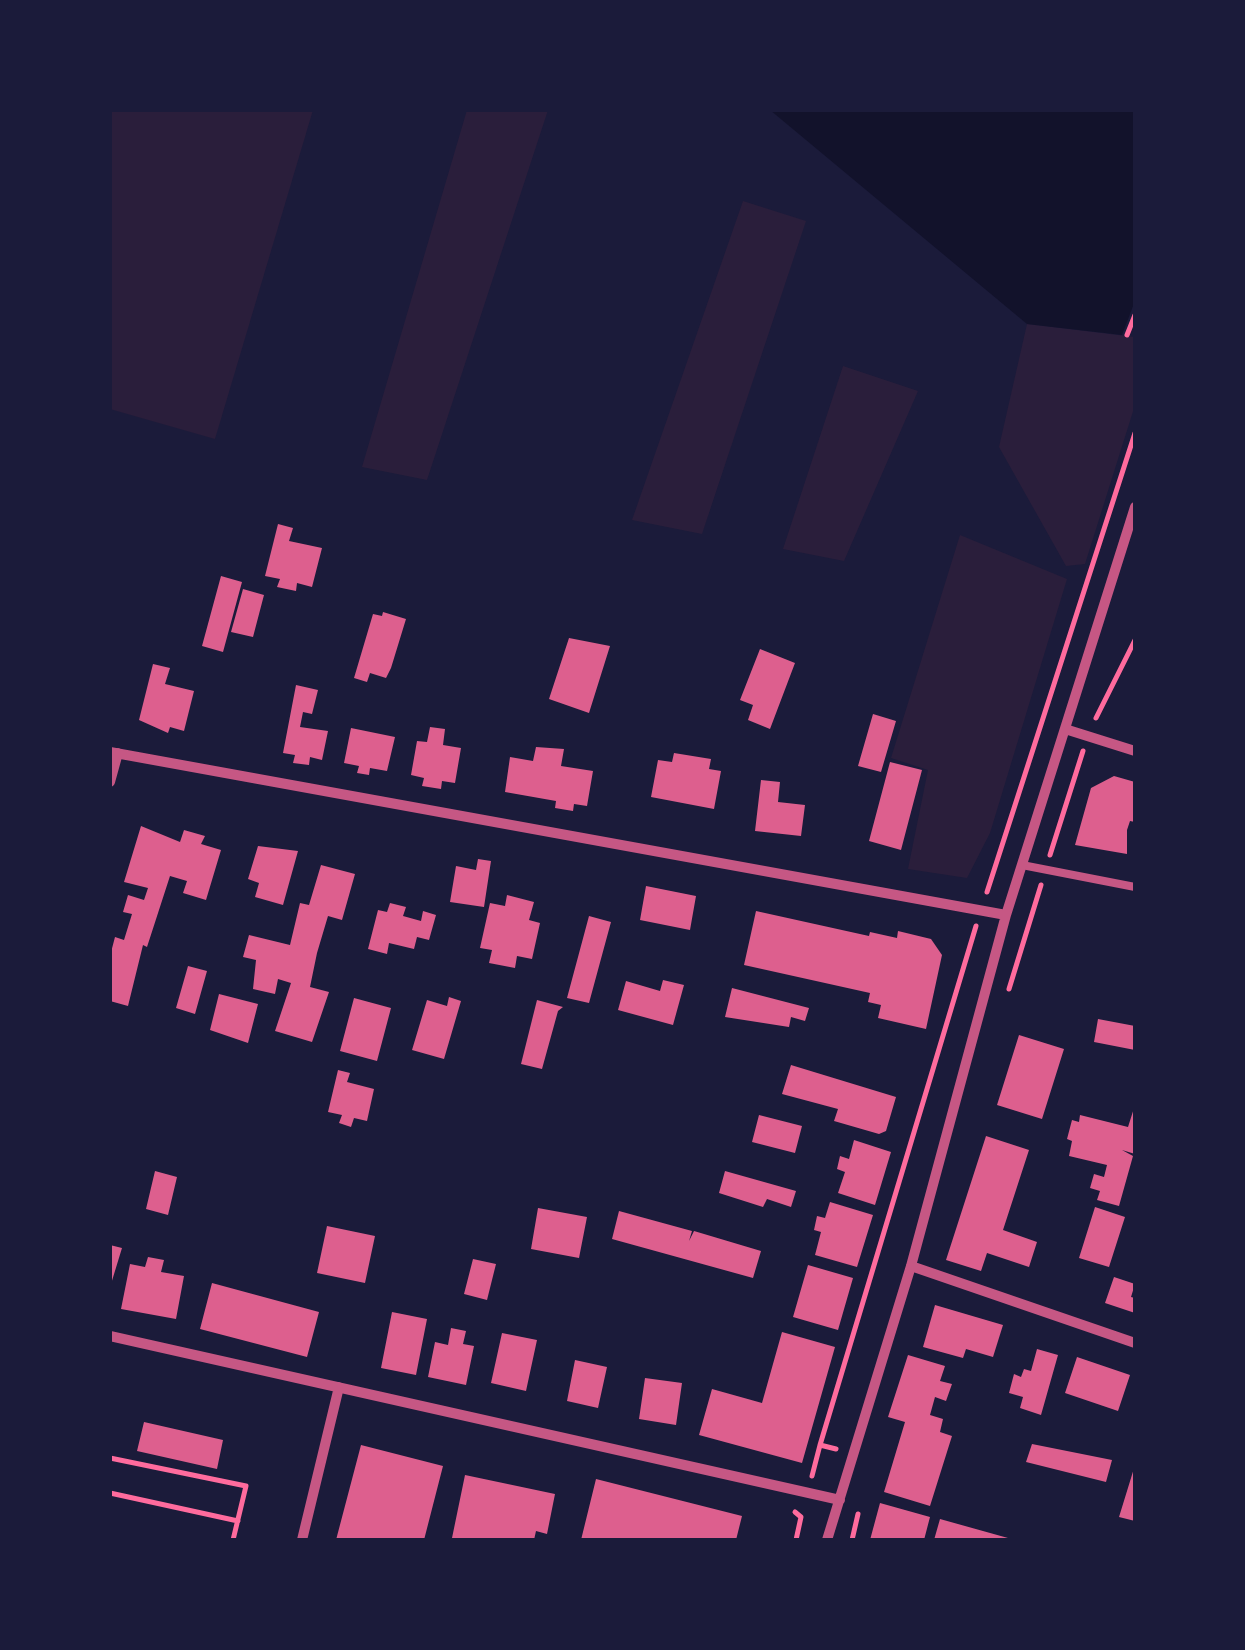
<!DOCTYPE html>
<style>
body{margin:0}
#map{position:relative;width:1245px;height:1650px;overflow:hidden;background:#1b1b3a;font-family:"Open Sans",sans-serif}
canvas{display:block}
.frame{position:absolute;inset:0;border:112px solid #1b1b3a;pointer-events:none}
</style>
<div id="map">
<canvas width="1245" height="1650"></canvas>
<div class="frame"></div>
</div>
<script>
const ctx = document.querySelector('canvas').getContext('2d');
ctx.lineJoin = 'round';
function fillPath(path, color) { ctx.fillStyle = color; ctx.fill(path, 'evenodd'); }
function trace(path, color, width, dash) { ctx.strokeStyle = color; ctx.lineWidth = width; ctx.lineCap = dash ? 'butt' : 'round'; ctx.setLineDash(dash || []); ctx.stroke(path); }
fillPath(new Path2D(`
 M110 110H313L215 439 110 409Z
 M467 110H548L427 480 362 467Z
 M743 201 806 221 702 534 632 520Z
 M1027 324 1135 337V405L1085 564 1066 566 999 447Z
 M843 366 918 391 844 561 783 549Z
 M960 535 1067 579 990 833 967 878 908 869 928 770 891 758Z`), '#2a1e3b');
fillPath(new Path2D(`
 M770 110H1135V301L1122 335 1027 324Z`), '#12122b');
fillPath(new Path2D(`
 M278 524 293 528 289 541 322 548 312 587 297 583 296 591 277 587 280 579 265 576Z
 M221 576 242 582 223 652 202 646Z
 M243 589 264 595 253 637 231 632Z
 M383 612 406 619 391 668 386 678 370 673 367 682 354 678 373 614 382 616Z
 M569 638 610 646 589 713 549 699Z
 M760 649 795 663 770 729 748 720 753 705 740 700Z
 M153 664 170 668 165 684 194 691 184 731 170 727 168 733 139 720Z
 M296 685 318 690 312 714 303 712 300 727 328 731 322 760 310 757 309 765 293 763 295 755 283 753Z
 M873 714 896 721 881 772 858 766Z
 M430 727 445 729 443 745 461 748 455 783 442 781 441 789 422 786 424 778 411 775 417 741 427 742Z
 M351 728 395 737 387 771 370 768 369 775 357 773 359 766 344 763Z
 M536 747 564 749 561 766 593 771 587 806 574 804 573 811 555 808 556 801 505 792 510 757 533 761Z
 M674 753 711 759 709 769 721 771 714 809 651 797 658 760 672 762Z
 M890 762 922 770 901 850 869 841Z
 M1114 776 1135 782V822L1130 821 1127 830V854L1075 845 1091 788Z
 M761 780 780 782 778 802 805 805 801 836 755 831Z
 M141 826 180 842 184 830 205 836 201 844 221 850 206 900 183 893 187 881 170 876 147 947 143 945 128 1006 110 1001V956L115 937 124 940 132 914 123 912 128 895 144 900 148 888 124 882Z
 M258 846 298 851 283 905 255 897 259 883 248 879Z
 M478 859 491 861 484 907 450 902 456 866 476 870Z
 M321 865 355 874 342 920 328 916 317 953 310 987 329 992 312 1042 275 1031 291 983 278 979 275 994 253 989 256 960 243 957 249 935 290 945 300 903 309 905Z
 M646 886 696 896 690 930 640 920Z
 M507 895 534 902 529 920 540 923 532 959 517 956 515 968 489 963 492 950 480 948 490 903 505 906Z
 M390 903 406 907 403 916 421 921 423 911 436 915 429 940 417 937 414 949 389 943 387 954 368 949 378 910 387 912Z
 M756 911 869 936 870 932 897 938 898 931 931 939 942 955 926 1029 878 1018 881 1005 868 1002 870 993 744 965Z
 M589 916 611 922 589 1003 567 998Z
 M188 966 207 971 195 1014 176 1008Z
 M663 980 684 985 673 1025 618 1010 626 981 660 991Z
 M732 988 809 1008 805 1021 791 1017 789 1027 725 1017Z
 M219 994 258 1004 248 1043 210 1030Z
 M449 997 461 1001 444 1059 412 1050 427 1000 447 1006Z
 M354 998 391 1008 377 1061 340 1051Z
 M537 1000 563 1007 558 1011 542 1069 521 1064Z
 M1098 1019 1135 1026V1050L1094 1042Z
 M1019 1035 1064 1049 1042 1119 997 1105Z
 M791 1065 896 1097 886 1131 879 1134 834 1121 838 1109 782 1094Z
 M338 1070 350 1073 347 1082 374 1089 367 1121 354 1118 351 1127 339 1123 342 1115 328 1112Z
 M1135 1105V1154L1122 1150 1133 1156 1119 1206 1097 1200 1100 1191 1090 1188 1094 1174 1104 1177 1107 1165 1069 1156 1072 1141 1067 1139 1072 1120 1079 1122 1080 1115 1128 1127Z
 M759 1115 802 1126 795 1153 752 1142Z
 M986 1136 1029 1150 1003 1230 1037 1242 1029 1267 987 1253 981 1271 946 1260Z
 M854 1140 891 1152 875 1205 838 1193 845 1172 837 1169 840 1156 849 1159Z
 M155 1171 177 1177 168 1215 146 1209Z
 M725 1171 796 1191 791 1207 767 1199 763 1207 719 1193Z
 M830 1202 873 1215 857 1267 815 1255 821 1232 814 1230 817 1216 825 1218Z
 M1095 1207 1125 1217 1109 1267 1079 1258Z
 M538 1208 587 1217 579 1258 531 1249Z
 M619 1211 692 1231 689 1241 694 1231 761 1251 753 1278 612 1239Z
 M327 1226 375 1236 365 1283 317 1273Z
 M110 1245 122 1248 111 1284H110Z
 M148 1257 164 1260 161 1272 184 1276 176 1319 121 1309 130 1264 145 1267Z
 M473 1259 496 1264 487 1300 464 1294Z
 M808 1265 853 1278 838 1330 793 1317Z
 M1114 1277 1135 1284 1131 1297 1135 1298V1313L1105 1303Z
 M212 1283 319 1312 307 1357 200 1329Z
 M935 1305 1003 1325 993 1357 966 1349 963 1358 923 1347Z
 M392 1312 427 1319 416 1375 381 1368Z
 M451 1328 466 1331 463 1344 474 1346 466 1385 428 1377 435 1342 448 1345Z
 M782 1332 835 1347 802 1463 699 1435 712 1389 762 1403Z
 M502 1333 537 1340 526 1391 491 1383Z
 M1037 1349 1058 1355 1041 1415 1020 1408 1023 1397 1009 1393 1014 1374 1021 1377 1024 1369 1031 1371Z
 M908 1355 945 1366 940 1381 952 1384 946 1401 935 1397 930 1415 943 1419 940 1432 952 1436 930 1506 884 1492 905 1422 888 1417Z
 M1077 1357 1130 1375 1118 1411 1065 1393Z
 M575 1360 607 1367 598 1408 567 1401Z
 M645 1378 682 1383 676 1425 639 1419Z
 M144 1422 223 1440 217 1469 137 1451Z
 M1032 1444 1112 1460 1106 1482 1026 1462Z
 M361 1445 443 1466 424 1540H336Z
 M1135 1465V1521L1119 1517Z
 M465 1475 555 1494 547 1534 536 1531 534 1540 452 1538Z
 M596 1479 742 1516 736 1540H581Z
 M880 1503 930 1517 924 1540H870Z
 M940 1519 1008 1538 1007 1540H934Z`), '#dd5f8e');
trace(new Path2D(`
 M1127 335 1135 315
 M1096 718 1135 640
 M1050 855 1083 751
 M987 892 1135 433
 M1009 989 1041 885
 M820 1445 976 926
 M110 1458 246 1486 233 1540
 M812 1476 820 1445 836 1449
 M110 1493 238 1521
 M795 1512 801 1517 796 1540
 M852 1540 858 1514`), '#ff6b9d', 5);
trace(new Path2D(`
 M1022 865 1135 887`), '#c65784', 8);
trace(new Path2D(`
 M1065 729 1135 751
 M110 752 1006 915
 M110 782 118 753
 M911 1266 1135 1343
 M110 1336 840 1500
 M302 1540 339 1387
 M827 1540 911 1266 1006 915 1135 507`), '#c65784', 10);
</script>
